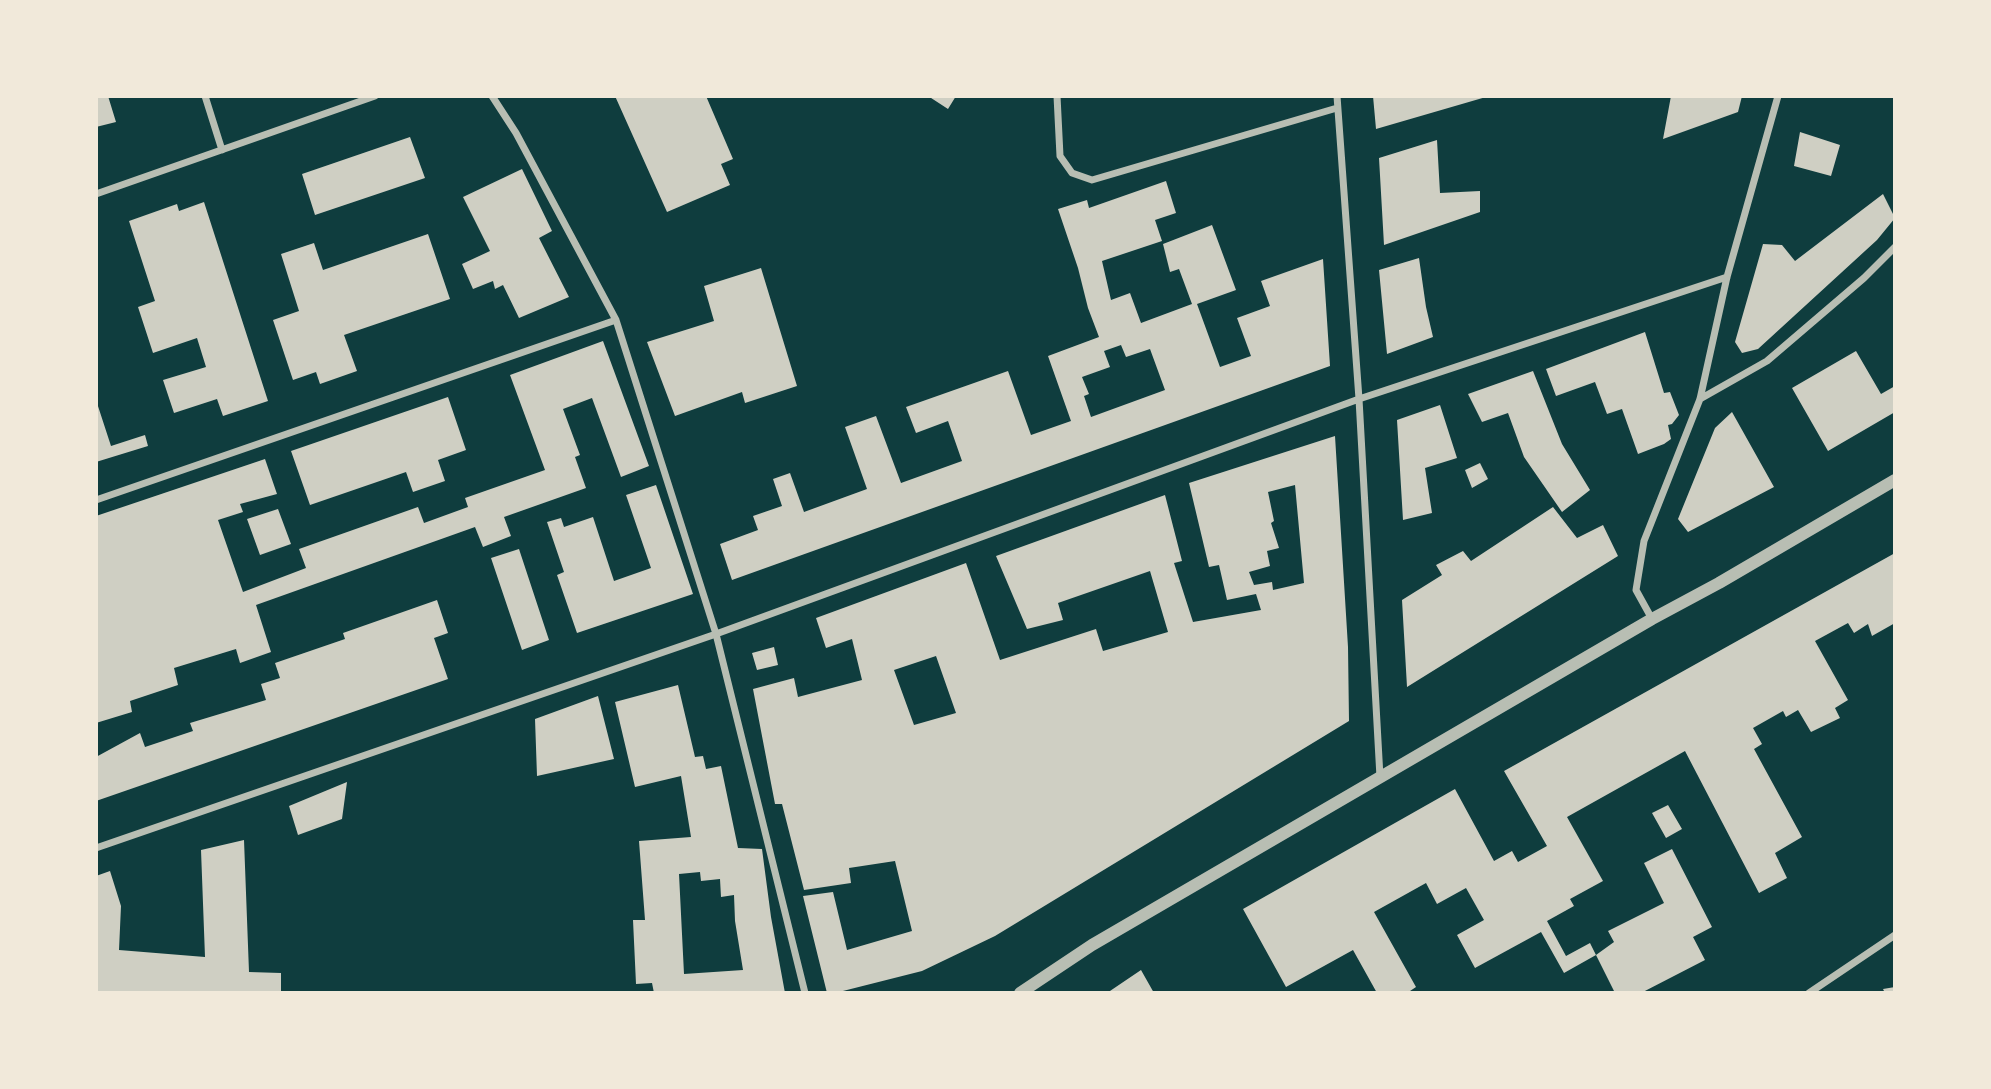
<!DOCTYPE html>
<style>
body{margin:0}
#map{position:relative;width:1991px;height:1089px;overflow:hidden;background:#0f3d3e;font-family:"Noto Serif",serif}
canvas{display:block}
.frame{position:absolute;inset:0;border:98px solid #f1e9da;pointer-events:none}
</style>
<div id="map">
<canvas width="1991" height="1089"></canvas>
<div class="frame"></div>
</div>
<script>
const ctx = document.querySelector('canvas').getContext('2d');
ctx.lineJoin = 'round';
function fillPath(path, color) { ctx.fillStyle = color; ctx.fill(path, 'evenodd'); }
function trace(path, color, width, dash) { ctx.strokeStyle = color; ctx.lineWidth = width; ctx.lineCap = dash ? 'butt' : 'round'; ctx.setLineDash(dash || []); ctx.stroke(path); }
fillPath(new Path2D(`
 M96 96H108L116 122 96 127Z
 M615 96H706L733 159 721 164 730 185 667 212Z
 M928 96H956L948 109Z
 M1373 96H1486V97L1376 129Z
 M1671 96H1742L1738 112 1663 139Z
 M1800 132 1840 145 1831 176 1794 166Z
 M410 137 425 178 315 215 302 174Z
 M1437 140 1440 193 1480 191V212L1384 245 1379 158Z
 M522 169 552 231 539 238 569 297 519 318 503 285 495 289 493 281 473 289 462 264 490 251 463 197Z
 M1166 181 1176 213 1155 220 1162 241 1102 261 1111 300 1130 293 1141 323 1192 304 1179 269 1170 272 1163 244 1212 225 1236 290 1197 304 1220 367 1251 356 1237 318 1270 306 1261 281 1323 259 1330 366 732 580 720 544 758 530 753 516 782 506 773 479 790 473 804 512 867 489 845 427 876 416 901 483 962 461 948 421 916 433 906 407 1008 371 1031 435 1071 421 1048 356 1099 337 1088 308 1078 268 1058 209 1087 200 1089 208ZM1121 345 1126 357 1150 349 1165 390 1091 417 1084 396 1089 394 1082 377 1110 367 1104 351Z
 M1883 194 1895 218 1877 240 1758 349 1742 353 1735 342 1763 244 1782 245 1795 261Z
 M204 202 268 401 223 416 217 399 174 413 163 380 206 367 197 338 153 353 138 307 155 301 129 221 177 204 179 211Z
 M428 234 450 299 344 335 357 371 320 384 316 372 293 380 273 320 299 311 281 254 314 243 323 270Z
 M1419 258 1426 307 1433 337 1387 354 1379 270Z
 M761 268 797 386 745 403 742 392 675 416 647 342 714 321 704 286Z
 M1645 332 1664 393 1670 392 1679 415 1672 424 1668 425 1671 439 1664 444 1638 454 1622 409 1607 414 1595 382 1556 396 1546 369Z
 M603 341 649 466 621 477 592 398 563 409 580 455 575 457 586 488 504 517 511 536 483 547 475 527 256 605 271 652 240 663 236 649 174 668 178 685 130 701 132 712 96 723V516L265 459 277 494 240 504 243 512 218 520 243 592 306 568 299 549 418 507 424 523 468 507 465 498 545 470 510 375Z
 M1856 351 1881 394 1895 386V412L1828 451 1792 388Z
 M1533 371 1562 444 1590 490 1562 512 1524 457 1508 413 1482 422 1468 394Z
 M448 397 466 450 438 460 445 481 413 492 406 472 310 505 291 451Z
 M96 400 111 446 145 435 148 446 96 462Z
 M1440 405 1457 458 1425 468 1432 513 1403 520 1397 420Z
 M1732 412 1774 487 1688 532 1678 519 1715 428Z
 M1335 436 1348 647 1349 721 995 936 922 971 835 993H827L803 896 833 892 847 950 912 931 895 861 849 868 851 883 804 890 782 804H775L753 689 794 678 798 697 862 680 852 639 826 648 816 618 966 563 1000 660 1096 629 1103 651 1168 632 1150 571 1058 603 1063 620 1027 629 996 556 1165 495 1182 561 1174 563 1193 622 1261 610 1256 594 1227 600 1219 565 1209 567 1189 483ZM1295 485 1304 583 1273 590 1272 582 1254 585 1249 572 1270 566 1267 551 1279 548 1271 523 1274 521 1268 492ZM936 656 956 713 914 725 894 670Z
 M1480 463 1488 479 1472 488 1465 470Z
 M656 485 693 594 577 633 557 575 564 572 547 522 561 518 564 527 593 517 614 581 651 568 626 495Z
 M1553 507 1577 538 1603 525 1618 556 1407 687 1402 600 1442 575 1436 565 1463 551 1471 561Z
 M278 509 291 544 260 555 247 519Z
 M519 549 549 640 522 650 491 558Z
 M1895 553V623L1872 636 1868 624 1854 633 1848 623 1815 641 1848 700 1835 708 1840 718 1811 732 1798 710 1786 717 1783 711 1753 728 1762 744 1754 749 1802 837 1775 853 1787 878 1759 893 1685 751 1567 817 1603 881 1570 899 1574 906 1547 921 1566 956 1590 943 1596 955 1564 973 1541 932 1475 968 1457 935 1484 920 1466 888 1437 904 1426 883 1374 912 1416 987 1407 993H1377L1353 950 1286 987 1243 909 1455 789 1494 861 1512 851 1518 862 1547 846 1504 771Z
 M437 600 448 633 434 638 448 679 96 801V757L140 733 145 747 193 731 190 723 266 700 261 684 280 678 275 663 345 639 343 633Z
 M774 647 778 665 757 670 752 653Z
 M678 685 695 757 703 756 706 769 721 766 738 848 762 849 771 917 785 993H654L652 983 636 984 633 920H645L639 841 691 837 681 776 635 787 615 702ZM700 872 701 881 720 879 721 897 734 895 735 921 743 970 684 974 679 874Z
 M598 696 614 759 537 776 535 719Z
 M347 782 342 819 298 835 289 806Z
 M1668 805 1682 829 1666 838 1652 813Z
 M244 840 249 972 281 973V993H96V876L110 871 121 906 119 950 205 957 201 850Z
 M1672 849 1712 927 1693 937 1705 960 1641 993H1615L1596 955 1614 942 1608 931 1664 903 1644 863Z
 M1141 970 1154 993H1107Z
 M1895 987V993H1885L1883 989Z`), '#cfcfc3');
trace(new Path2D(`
 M205 96 222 150
 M492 96 516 133 616 320 716 634 805 993
 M1057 96 1060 156 1072 173 1092 180 1337 108
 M1337 96 1359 399 1380 777
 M96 194 375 96
 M1700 399 1767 361 1864 278 1895 247
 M96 500 616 320
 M1652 619 1636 590 1644 541 1700 399 1727 277 1778 96
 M96 848 716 634 1359 399 1727 277
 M1809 993 1895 935`), '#b8beb3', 7);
trace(new Path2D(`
 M1020 993 1092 945 1652 619 1719 583 1895 480`), '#b8beb3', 12);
</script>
